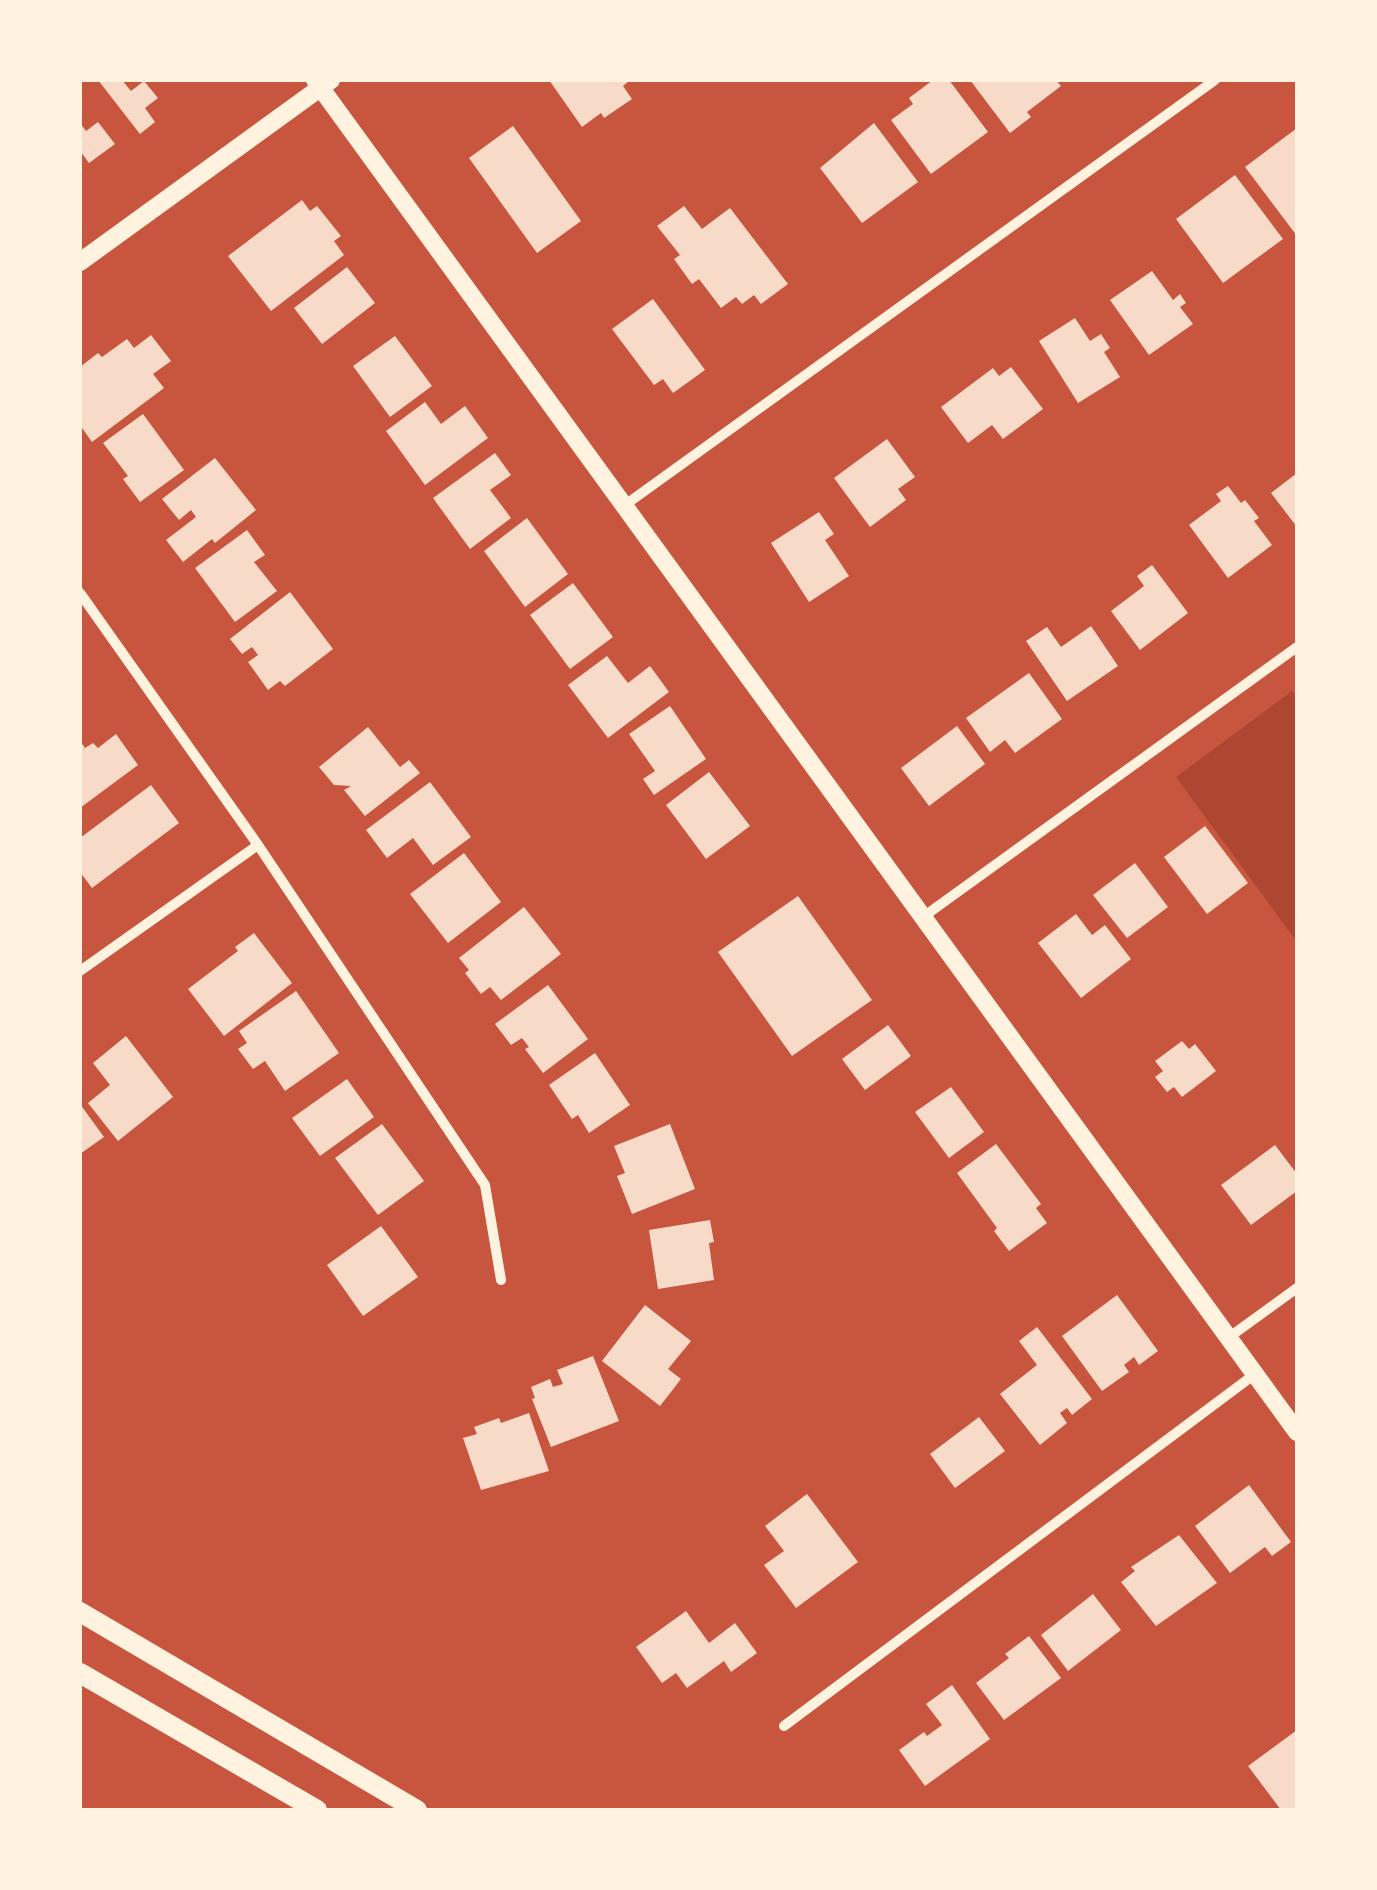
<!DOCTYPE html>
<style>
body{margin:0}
#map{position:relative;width:1377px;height:1890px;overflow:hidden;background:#c8553d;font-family:Inter,sans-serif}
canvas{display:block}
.frame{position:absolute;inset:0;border:82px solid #fff3e0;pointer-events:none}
</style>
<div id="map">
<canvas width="1377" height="1890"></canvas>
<div class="frame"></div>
</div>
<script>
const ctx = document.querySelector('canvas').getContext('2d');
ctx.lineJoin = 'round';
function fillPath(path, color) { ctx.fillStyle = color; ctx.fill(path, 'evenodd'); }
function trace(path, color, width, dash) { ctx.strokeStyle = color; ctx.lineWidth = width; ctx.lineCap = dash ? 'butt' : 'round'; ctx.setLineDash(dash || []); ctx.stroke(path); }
fillPath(new Path2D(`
 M1292 691 1297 698V942L1176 777Z`), '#ae4732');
fillPath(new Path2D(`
 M98 80H122L131 91 144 81 158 98 145 108 155 122 140 134Z
 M549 80H630L623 86 632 99 604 118 601 113 582 127Z
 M933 80H949L988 132 931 174 891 120 913 104 909 98Z
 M970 80H1056L1061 86 1027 112 1031 117 1010 133Z
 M98 122 115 144 89 163 80 151V123L86 131Z
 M874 123 918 182 862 223 820 168Z
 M513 126 581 221 537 253 469 158Z
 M1297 128V236L1245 167Z
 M1235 175 1283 239 1223 283 1176 219Z
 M302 200 310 211 317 206 341 236 334 241 344 255 271 311 228 256Z
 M684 206 702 229 730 208 788 284 761 304 754 295 742 304 736 297 721 308 699 279 692 284 674 259 680 255 657 226Z
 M347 267 375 303 322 344 294 308Z
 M1152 271 1173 300 1180 294 1186 303 1180 307 1193 324 1149 355 1110 300Z
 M653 299 705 370 673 393 663 379 654 385 612 329Z
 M1075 318 1090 341 1101 334 1110 348 1104 352 1120 377 1078 403 1039 341Z
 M151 335 171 361 153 374 164 388 92 442 80 425V367L98 353 102 357 127 339 134 348Z
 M395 336 432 386 390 417 353 366Z
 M1011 367 1043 409 1003 439 992 425 968 443 941 407 993 368 999 376Z
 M425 402 441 424 465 406 488 438 425 485 386 431Z
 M143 414 184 470 140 502 123 479 128 476 103 443Z
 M887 439 915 477 898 489 906 500 870 527 834 478Z
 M495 453 511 475 490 490 511 518 470 549 433 498Z
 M215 458 256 510 215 543 212 539 183 562 166 540 196 517 191 510 179 520 162 499Z
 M1297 473V527L1271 493Z
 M1228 486 1241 503 1245 500 1259 518 1254 521 1272 545 1228 578 1189 525 1221 501 1216 494Z
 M819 512 834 534 825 540 849 576 809 602 771 543Z
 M527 518 568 574 525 607 484 551Z
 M247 530 265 555 254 562 277 591 235 622 195 568Z
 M1152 565 1188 613 1140 650 1111 611 1144 586 1137 576Z
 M573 583 613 637 570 669 530 615Z
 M290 592 333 649 285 686 280 681 268 690 248 662 258 655 252 647 242 654 230 639Z
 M1091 626 1118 666 1067 701 1026 641 1047 627 1061 647Z
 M607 656 628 683 650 666 669 692 608 738 568 685Z
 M1029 673 1062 719 1015 753 1005 740 990 752 966 718Z
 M670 706 706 759 654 795 643 779 655 771 629 734Z
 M957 726 985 764 929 806 901 768Z
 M368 727 400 767 409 760 420 773 365 816 344 790 351 786 334 785 319 767Z
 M116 734 138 765 80 808V741L85 748 93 743 98 748Z
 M709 772 750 826 706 859 666 805Z
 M430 782 471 837 433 865 413 838 387 858 366 830Z
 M151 785 179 823 92 888 80 872V838Z
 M1205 826 1248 883 1207 914 1164 857Z
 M464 853 501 902 448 943 410 894Z
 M1135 863 1168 907 1127 938 1093 895Z
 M798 896 872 1000 792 1056 718 952Z
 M524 907 561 954 501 1000 490 987 481 994 465 973 469 970 459 958Z
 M1076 914 1092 935 1105 925 1131 959 1081 998 1038 943Z
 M254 933 292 983 224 1036 188 989 238 951 235 947Z
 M548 985 588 1039 543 1073 525 1049 529 1047 522 1038 511 1045 495 1024Z
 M296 991 339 1053 285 1091 265 1061 253 1069 238 1049 247 1043 239 1031Z
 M888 1025 911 1056 865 1090 842 1059Z
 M126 1036 173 1097 118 1141 88 1103 110 1085 93 1063Z
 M1182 1041 1189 1049 1195 1044 1216 1071 1182 1097 1174 1087 1167 1092 1155 1077 1163 1071 1155 1061Z
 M595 1053 630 1105 589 1133 578 1115 572 1119 549 1085Z
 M347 1079 374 1117 320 1156 292 1118Z
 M951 1087 984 1132 949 1158 915 1112Z
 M80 1104 104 1137 80 1154Z
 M382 1124 424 1181 378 1215 335 1158Z
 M670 1124 695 1189 632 1214 617 1176 625 1173 614 1146Z
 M996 1144 1041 1204 1036 1208 1047 1223 1009 1251 994 1231 997 1228 957 1173Z
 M1275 1145 1297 1174V1191L1251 1225 1221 1185Z
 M710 1220 714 1242 709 1243 714 1280 658 1289 649 1230Z
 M381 1226 418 1277 363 1316 327 1265Z
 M1117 1295 1158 1351 1139 1365 1134 1357 1124 1365 1129 1372 1102 1391 1062 1336Z
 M645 1305 691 1341 668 1369 681 1379 660 1406 602 1361Z
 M1037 1327 1092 1399 1072 1415 1067 1408 1060 1413 1067 1423 1040 1445 1000 1394 1037 1365 1019 1341Z
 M593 1356 619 1421 551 1447 532 1399 535 1398 531 1387 550 1379 553 1387 563 1384 557 1370Z
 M529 1413 549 1471 481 1490 463 1438 477 1434 474 1427 499 1418 501 1423Z
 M979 1417 1005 1451 955 1488 930 1454Z
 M1249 1485 1291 1542 1272 1556 1265 1547 1230 1573 1195 1526Z
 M807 1494 858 1562 796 1608 764 1565 784 1551 765 1526Z
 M1179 1535 1217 1583 1156 1626 1121 1582 1135 1571 1131 1567Z
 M1093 1594 1121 1630 1068 1671 1041 1635Z
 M686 1611 709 1643 735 1623 757 1653 731 1672 724 1661 687 1688 676 1673 662 1683 636 1647Z
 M1029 1636 1061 1678 1004 1720 976 1683 1009 1658 1005 1654Z
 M952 1685 990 1739 925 1786 899 1750 924 1732 927 1736 942 1725 926 1704Z
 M1297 1730V1810H1281L1248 1766Z`), '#f7dbc8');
trace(new Path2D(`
 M625 505 1215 80
 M80 593 258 845 485 1185 501 1280
 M923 917 1297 647
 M80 971 258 845
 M1228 1338 1297 1288
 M784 1726 1255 1374`), '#fff3e0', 10);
trace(new Path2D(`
 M315 80 1297 1432
 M80 262 331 80`), '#fff3e0', 18);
trace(new Path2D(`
 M80 1612 417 1810
 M80 1673 317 1810`), '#fff3e0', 20);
</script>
